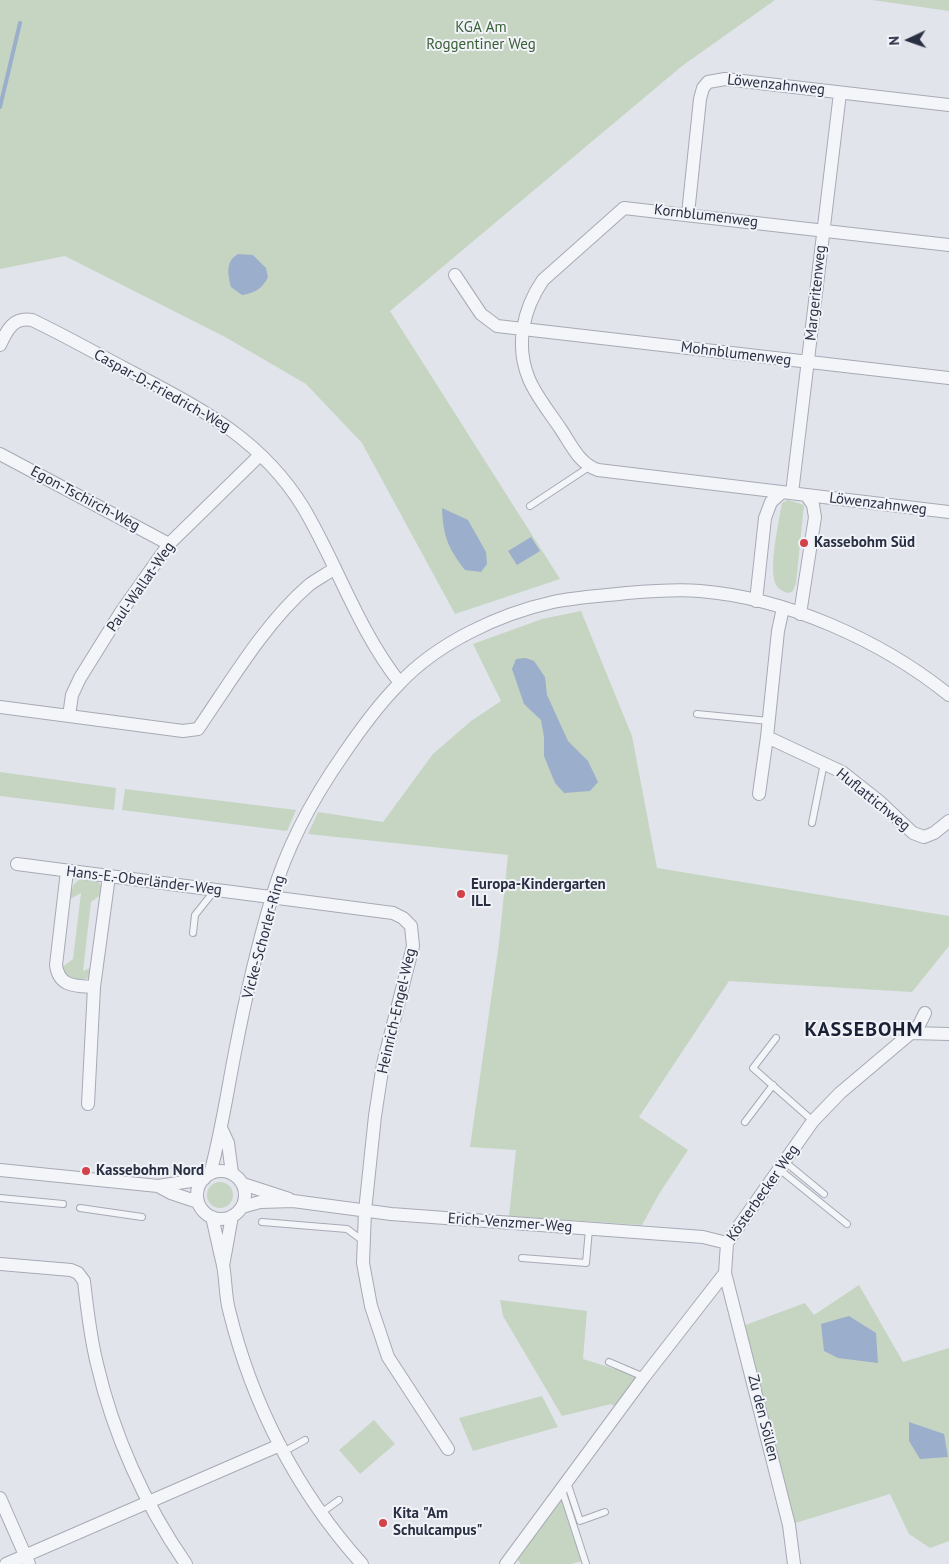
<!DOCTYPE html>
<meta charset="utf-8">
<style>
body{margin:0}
#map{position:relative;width:949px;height:1564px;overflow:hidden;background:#e1e4eb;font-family:"PT Sans",sans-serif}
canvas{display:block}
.north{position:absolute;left:884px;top:15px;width:50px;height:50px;-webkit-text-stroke:4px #f1f3f8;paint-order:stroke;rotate:267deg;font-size:14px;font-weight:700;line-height:20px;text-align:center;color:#293043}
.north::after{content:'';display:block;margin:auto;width:18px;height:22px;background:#293043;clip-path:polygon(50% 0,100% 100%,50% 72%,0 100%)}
</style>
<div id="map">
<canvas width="949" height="1564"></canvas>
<div class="north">N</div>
</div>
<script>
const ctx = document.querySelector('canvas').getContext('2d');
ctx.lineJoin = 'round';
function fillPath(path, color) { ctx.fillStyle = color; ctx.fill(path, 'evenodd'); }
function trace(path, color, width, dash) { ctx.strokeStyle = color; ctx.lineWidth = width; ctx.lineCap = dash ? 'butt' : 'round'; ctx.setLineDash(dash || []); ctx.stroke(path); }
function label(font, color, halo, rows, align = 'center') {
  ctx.font = font + ' "PT Sans",sans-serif'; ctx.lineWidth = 4; ctx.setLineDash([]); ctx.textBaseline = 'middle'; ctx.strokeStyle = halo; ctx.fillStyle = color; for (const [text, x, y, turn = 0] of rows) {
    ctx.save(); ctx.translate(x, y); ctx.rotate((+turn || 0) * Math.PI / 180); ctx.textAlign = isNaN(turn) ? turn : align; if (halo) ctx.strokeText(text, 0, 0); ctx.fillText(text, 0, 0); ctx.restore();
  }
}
fillPath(new Path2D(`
 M0 0H775L682 66 390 311 560 579 455 614 362 443 306 384 227 338 65 256 0 269Z
 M872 0H949V11Z
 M788 500 804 505 796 583 793 591 789 593C784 592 779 590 776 585 768 569 779 521 782 503Z
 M581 611 632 736 657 868 949 916V946L912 992 729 981 639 1117 688 1150 659 1194 642 1225 509 1216 516 1150 470 1147 499 943 508 855 308 834 318 812 383 822 433 754 471 721 501 701 473 644 542 619Z
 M0 772 116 788 114 810 0 796Z
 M125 789 296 810 287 831 122 810Z
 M81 879 97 880 103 888 102 894 91 902 83 971 93 967 90 977 81 981H69L61 968 73 959 81 893 70 899C72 889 72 883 81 879Z
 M207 1195a13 13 0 1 1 26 0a13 13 0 1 1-26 0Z
 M859 1285 903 1362 949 1348V1541L930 1548 909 1534 890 1494 789 1525 740 1327 805 1303 814 1315Z
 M500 1300 587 1311 583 1359 637 1376 616 1407 611 1404 562 1416 503 1316Z
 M542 1396 558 1427 473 1451 459 1418Z
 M374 1420 395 1444 360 1474 339 1450Z
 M562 1490 585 1560 571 1564H521L513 1555Z`), '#c5d5c2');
fillPath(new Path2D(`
 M238 254 253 255 266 268 268 277C262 289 255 293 242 295L231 287C228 275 225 261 238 254Z
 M442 508 468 520 486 552 487 564 481 572 465 570C448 548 443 536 442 508Z
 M531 537 540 551 517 565 508 551Z
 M526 658 534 661 545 677 547 695 568 741 588 761 598 782 590 791 564 793 555 783 544 756V737L541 720 524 704 512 669 516 659Z
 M849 1316 876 1333 878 1363 838 1358 824 1351 821 1324Z
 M909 1422 944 1434 948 1457 920 1459 909 1441Z`), '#9baecc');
trace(new Path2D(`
 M0 107 20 23`), '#9baecc', 4);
const service = new Path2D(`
 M530 506 589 467
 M697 714 769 721
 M812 823 824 763
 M193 933 195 915 215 890
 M776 1038 753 1068 813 1121
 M745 1122 773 1085
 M784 1161 824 1194
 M779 1169 847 1224
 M0 1198 63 1204
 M80 1208 142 1217
 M262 1222 347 1229 362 1240
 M522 1258 586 1263 589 1229
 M609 1362 644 1377
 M283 1452 305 1440
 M567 1482 580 1521 605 1512
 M562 1490 586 1564
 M321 1513 339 1500`);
const minor = new Path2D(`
 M688 214 700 99 703 88 708 82 725 79 949 105
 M949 245 624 208 543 280C523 309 515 346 529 379 536 396 550 413 560 428 571 444 579 464 598 470L949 512
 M455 275 481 314 497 326 949 378
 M0 345C7 330 13 317 32 320 64 335 95 353 126 369 197 407 259 436 303 507 337 564 358 630 400 683
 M0 454 169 544
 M792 493 840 93
 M756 601 765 518 771 502 782 492
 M800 614 815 517 813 505 807 496
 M0 707 183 731 198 729C231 681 265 623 309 585 317 579 327 574 335 568
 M69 716 72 695 80 678 121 612 169 544 260 455
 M767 737 842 772 880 802 913 833 924 837 934 833 949 821
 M759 794 767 737 778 631 783 608
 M17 864 393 913 403 918 411 926 413 946 383 1064 375 1116 365 1211 363 1263 371 1306 388 1357 448 1449
 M67 871 56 965C59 987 75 986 94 987
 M911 1033 949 1034
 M88 1104 94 987 109 876
 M222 1130 228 1143 232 1173
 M0 1170 158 1186 171 1193 198 1202
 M197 1195a24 24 0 1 1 48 0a24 24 0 1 1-48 0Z
 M210 1174C221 1134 227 1093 235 1052 245 1000 257 947 272 897 287 846 313 798 343 755 360 730 378 705 399 684 437 643 499 614 553 602 577 597 602 596 627 593 651 591 676 589 700 591 787 598 882 641 949 695
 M243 1184 289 1199
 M158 1186 204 1179
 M242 1207 260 1202 293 1201 391 1214 703 1237 727 1243
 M212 1217C216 1233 219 1249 223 1265 226 1280 225 1295 229 1310 252 1404 297 1492 362 1564
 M0 1264 71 1270 78 1273 84 1281C87 1308 90 1336 97 1364 113 1434 145 1505 186 1564
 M223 1266 232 1216
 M0 1498 29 1564
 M6 1564 280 1445
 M506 1564 644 1377 725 1273
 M794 1564 789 1525 725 1273 727 1243 813 1121 840 1093 911 1033 919 1025 925 1013`);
trace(service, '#a6aab5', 8);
trace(minor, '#a6aab5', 14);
trace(service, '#f4f5f9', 6);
trace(minor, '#f4f5f9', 12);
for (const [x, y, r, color] of [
 [804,543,5,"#d44249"],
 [461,894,5,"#d44249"],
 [86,1171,5,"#d44249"],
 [383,1523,5,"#d44249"]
]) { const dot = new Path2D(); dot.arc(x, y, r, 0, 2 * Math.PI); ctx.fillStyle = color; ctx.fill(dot); trace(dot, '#f1f3f8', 2); }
label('15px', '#396035', '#f1f3f8', [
 ["KGA Am",481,28],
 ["Roggentiner Weg",481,45]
]);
label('15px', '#293043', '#f1f3f8', [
 ["Löwenzahnweg",776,85,6],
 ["Kornblumenweg",706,216,7],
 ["Margeritenweg",816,293,-84],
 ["Mohnblumenweg",736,354,7],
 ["Caspar-D.-Friedrich-Weg",162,391,29],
 ["Egon-Tschirch-Weg",85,499,28],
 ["Löwenzahnweg",878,504,7],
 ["Paul-Wallat-Weg",141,587,-55],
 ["Huflattichweg",873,800,39],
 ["Hans-E.-Oberländer-Weg",144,881,7],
 ["Vicke-Schorler-Ring",264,937,-75],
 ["Heinrich-Engel-Weg",397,1011,-77],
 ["Kösterbecker Weg",763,1193,-55],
 ["Erich-Venzmer-Weg",510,1223,4],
 ["Zu den Söllen",763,1418,76]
]);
label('bold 15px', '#293043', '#f1f3f8', [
 ["Kassebohm Süd",814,543],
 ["Europa-Kindergarten",471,885],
 ["ILL",471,902],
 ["Kassebohm Nord",96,1171],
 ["Kita \"Am",393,1514],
 ["Schulcampus\"",393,1531]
], 'left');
ctx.letterSpacing = '1px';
label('bold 20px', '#1b2134', '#f1f3f8', [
 ["KASSEBOHM",864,1030]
]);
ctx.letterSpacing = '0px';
</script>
